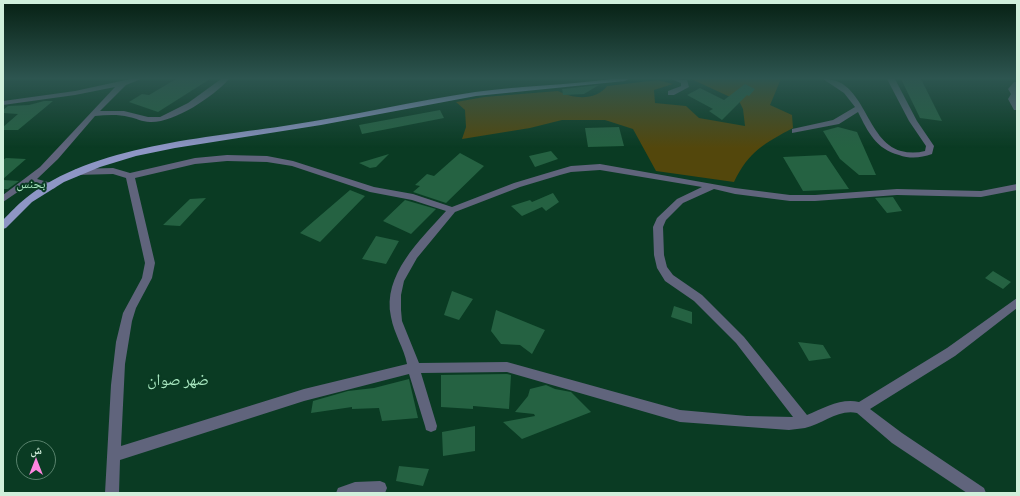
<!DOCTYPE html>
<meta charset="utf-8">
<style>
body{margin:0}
#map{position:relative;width:1020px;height:496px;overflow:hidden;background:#0a3b23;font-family:Literata,"Noto Naskh Arabic",serif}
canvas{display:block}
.frame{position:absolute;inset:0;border:4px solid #d0efdb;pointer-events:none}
.north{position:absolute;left:16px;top:440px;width:40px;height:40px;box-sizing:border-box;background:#0a3b23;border:1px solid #59836d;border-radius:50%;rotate:0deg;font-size:11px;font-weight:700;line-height:16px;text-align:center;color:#d0efdb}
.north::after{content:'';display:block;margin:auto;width:14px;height:18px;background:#fe86e0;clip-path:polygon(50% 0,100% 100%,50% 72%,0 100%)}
</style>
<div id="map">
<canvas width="1020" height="496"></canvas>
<div class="frame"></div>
<div class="north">ش</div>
</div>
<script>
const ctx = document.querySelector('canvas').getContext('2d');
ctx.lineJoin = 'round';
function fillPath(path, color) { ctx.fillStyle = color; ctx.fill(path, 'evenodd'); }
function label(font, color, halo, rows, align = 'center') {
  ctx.font = font + ' Literata,"Noto Naskh Arabic",serif'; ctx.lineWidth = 4; ctx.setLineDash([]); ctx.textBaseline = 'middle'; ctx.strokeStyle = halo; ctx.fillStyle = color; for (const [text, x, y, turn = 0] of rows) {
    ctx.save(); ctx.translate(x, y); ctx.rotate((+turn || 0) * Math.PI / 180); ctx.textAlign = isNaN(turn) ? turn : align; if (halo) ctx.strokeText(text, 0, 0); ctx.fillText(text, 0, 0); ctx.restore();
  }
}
fillPath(new Path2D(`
 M691 79H781L770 105 792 115 793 128C765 143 749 151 734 182L656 171 633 129 605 120H562L530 128 462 139 466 127 465 110 456 102 484 97 558 91C573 99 596 101 607 86L658 80 673 84 654 90 655 103 686 106 699 118 745 126 743 109 739 101Z`), '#53470c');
fillPath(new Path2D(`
 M176 79H210L158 112 129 102 142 94 149 95Z
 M901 79H921L942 121 920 118Z
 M745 84 755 89 749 96 747 95 722 120 709 111 713 109 687 95 700 88 724 100Z
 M599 85 584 94 563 95 562 89Z
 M44 101H53L18 130H3V127L18 114 3 113V110L8 106 29 105Z
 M440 110 444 118 362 134 359 125Z
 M619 127 624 146 588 147 585 128Z
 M838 127 857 132 876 175H859L840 159 823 131Z
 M551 151 558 159 535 167 529 156Z
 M460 153 484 166 446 203 413 192 420 186 415 185 427 174 434 176Z
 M389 154 376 167 370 168 359 163Z
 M826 155 849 189 803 191 783 157Z
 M6 158 26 159 3 179V160Z
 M3 180 19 181 8 189H3Z
 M350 190 365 196 320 242 300 233Z
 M553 193 559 202 546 211 542 207 522 216 511 206 530 200 532 202Z
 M893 197 902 211 887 213 875 198Z
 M206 198 180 226 163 225 190 199Z
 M405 200 436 209 411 234 383 221Z
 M376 236 399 241 386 264 362 259Z
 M993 271 1011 282 1003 289 985 278Z
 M452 291 473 299 459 320 444 315Z
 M674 306 692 312V324L671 317Z
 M496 310 545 330 532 354 520 345 501 344 491 331Z
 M798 342 823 345 831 358 809 361Z
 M507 374 511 375 509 409 473 406V409L441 407V375Z
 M409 379 418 418 382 421 379 408 352 409V407L311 413 313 401 348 391 374 388Z
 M546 385 555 389 571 392 591 412 522 439 503 422 535 416 534 414 515 412 528 396 530 389Z
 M475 426V451L443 456 442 432Z
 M399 466 429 469 423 486 396 481Z`), '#256242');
fillPath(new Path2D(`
 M130 79H141L126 85 100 111H124L148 117H160L188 103 221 79H229C213 97 174 123 150 122 142 122 136 118 129 117 118 114 106 115 95 116L58 159 37 179 55 184 56 186 55 188 52 189 31 183 3 202V195L40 167 115 87 75 95 3 105V101L75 91Z
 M671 79 687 80 689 87 674 95H668V91L681 86V83Z
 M823 79C865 77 865 141 901 151 909 153 917 153 925 151L926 146 909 121 887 79H895L917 121 934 146 932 154C921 158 910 159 899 155 876 149 868 132 858 112L839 124 792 133V129L833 120 855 107 844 93Z
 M1014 82H1017L1016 89 1017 110H1014L1008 99 1011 94 1008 89Z
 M227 155 267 156 293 161 374 187 413 194 452 207 514 183 554 171 571 166 600 164 735 188 790 195H815L897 189 981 191 1017 184V190L981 197 897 195 815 201H790L735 194 714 189 683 203 666 220 663 227 664 255 667 267 673 275 702 295 744 337 807 415C824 408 841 398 859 402L947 348 1017 298V308L955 356 870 409 902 433 984 488 986 493H967L892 443 857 413C838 409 823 424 805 428 800 429 794 429 789 430L680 422 507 372 421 373 437 426 436 430 431 432 426 430 425 426 409 374 304 401 120 460 119 493H105L111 385 116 342 123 313 142 278 145 263 126 178 113 174 76 175 72 172 76 169 113 168 130 173 195 158ZM227 161 267 162 292 166 370 192 412 200 446 211C420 240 382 275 391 317 394 334 404 348 407 364L304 389 121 446 125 364 132 321 136 308 152 278 155 263 135 178 195 164ZM600 170 702 187 677 199 657 218 653 227 654 255 657 268 665 281 694 301 736 343 793 417 747 416 680 410 507 362 419 363 402 321 401 310V295L404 281 417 258 455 212 520 187 560 175 571 172Z
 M380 481 385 483 387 488 385 493H336L338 488 355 482Z`), '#60647c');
fillPath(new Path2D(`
 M611 79H629L625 81 476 96 321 125 175 148 136 156 100 167 64 182 32 202 6 228 3 229V220C10 213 18 204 26 198 92 145 208 138 290 125 352 116 413 101 475 92 520 86 566 85 611 79Z`), '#8e96c5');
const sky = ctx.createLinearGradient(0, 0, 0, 148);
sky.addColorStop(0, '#062013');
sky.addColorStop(0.53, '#2d5550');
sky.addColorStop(1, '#2d555000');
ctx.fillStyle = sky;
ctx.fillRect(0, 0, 1020, 148);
label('13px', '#a8e7c0', '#0a3b23', [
 ["بحنس",31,184]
]);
label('16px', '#a8e7c0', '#0a3b23', [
 ["ضهر صوان",178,380]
]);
</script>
